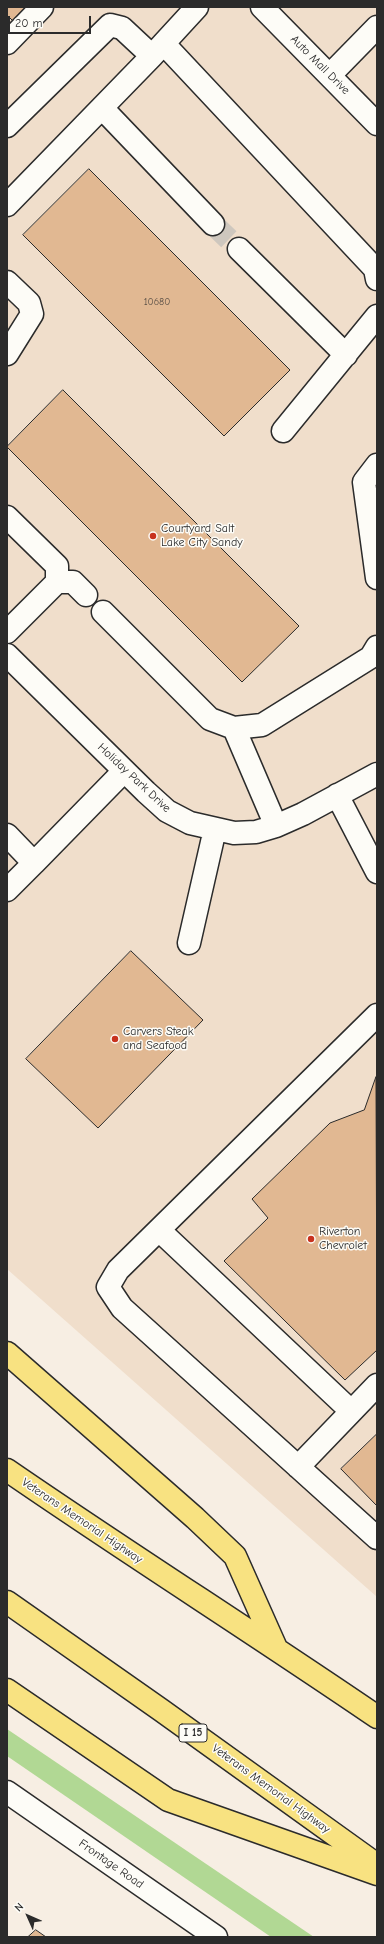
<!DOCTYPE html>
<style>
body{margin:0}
#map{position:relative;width:384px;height:1944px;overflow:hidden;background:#f7eee3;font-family:"Comic Neue",sans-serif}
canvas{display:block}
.frame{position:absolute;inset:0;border:8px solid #2b2b2b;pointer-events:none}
.north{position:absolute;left:8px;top:1896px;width:40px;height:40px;-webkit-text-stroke:3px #fdfcf7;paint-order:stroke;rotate:315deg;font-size:11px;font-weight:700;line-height:16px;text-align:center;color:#2b2b2b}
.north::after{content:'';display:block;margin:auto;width:14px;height:18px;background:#2b2b2b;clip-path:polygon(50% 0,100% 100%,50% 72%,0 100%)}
.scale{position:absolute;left:8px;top:16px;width:83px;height:18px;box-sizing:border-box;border:2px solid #2b2b2b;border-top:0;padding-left:5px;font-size:12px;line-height:14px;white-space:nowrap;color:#2b2b2b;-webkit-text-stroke:3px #fdfcf7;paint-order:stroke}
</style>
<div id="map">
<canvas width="384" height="1944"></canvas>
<div class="frame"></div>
<div class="north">N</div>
<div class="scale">20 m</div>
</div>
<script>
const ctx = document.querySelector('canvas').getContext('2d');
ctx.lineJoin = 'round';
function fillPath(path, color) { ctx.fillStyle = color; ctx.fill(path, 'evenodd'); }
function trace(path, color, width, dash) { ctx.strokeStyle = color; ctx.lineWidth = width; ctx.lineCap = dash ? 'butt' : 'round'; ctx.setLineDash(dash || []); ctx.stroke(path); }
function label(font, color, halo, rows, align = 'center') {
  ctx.font = font + ' "Comic Neue",sans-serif'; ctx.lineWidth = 3; ctx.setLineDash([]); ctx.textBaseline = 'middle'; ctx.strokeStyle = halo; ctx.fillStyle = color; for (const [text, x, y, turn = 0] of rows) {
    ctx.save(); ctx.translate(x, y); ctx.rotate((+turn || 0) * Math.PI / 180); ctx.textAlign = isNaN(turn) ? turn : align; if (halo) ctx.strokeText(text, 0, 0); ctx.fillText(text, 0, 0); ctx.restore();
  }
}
fillPath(new Path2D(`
 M7 7H377V1597L7 1269Z`), '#f0decb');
fillPath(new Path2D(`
 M7 1729 314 1937H271L7 1756Z`), '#b1d894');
const building = new Path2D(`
 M7 7H36L17 25 7 15Z
 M89 169 290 370 224 436 23 235Z
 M63 390 299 626 242 682 7 447Z
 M131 951 203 1020 98 1128 26 1059Z
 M376 1077 377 1350 345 1380 224 1261 268 1218 252 1199 330 1123 364 1110Z
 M377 1434V1506L341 1469Z
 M36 1930 46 1937H28Z`);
fillPath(building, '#e1b892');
trace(building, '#2b2b2b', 1);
trace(new Path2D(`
 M213 224 239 249`), '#cec7be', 22, [22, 11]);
const minor = new Path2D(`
 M262 7 377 124
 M7 43 42 7
 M164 44 375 269 377 279
 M330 75 377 27
 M102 108 213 224
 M7 126 110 25 122 28 152 56
 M7 205 152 56 197 7
 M239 249 346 355
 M7 282 29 303 32 314 7 354
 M283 431 377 316
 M377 465 364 482 377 578
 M7 517 57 566V582L7 632
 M57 582H73L86 595
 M103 612 210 719 234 728 262 725 371 657 377 647
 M7 655 146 792 167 811 190 823 234 833 256 832 276 826 303 814 377 774
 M234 728 276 826
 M337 795 377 872
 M7 835 34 863 124 771
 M7 890 34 863
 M189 943 215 829
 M377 1015 118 1270 108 1287 122 1308 377 1538
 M159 1230 351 1411
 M298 1467 377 1385
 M7 1792 216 1937`);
const highway = new Path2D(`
 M7 1353 195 1518 235 1556 276 1648
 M7 1470C129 1554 254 1633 377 1717
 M7 1602 161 1710 377 1865
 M7 1690 168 1800 377 1874`);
trace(minor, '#2b2b2b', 25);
trace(highway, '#2b2b2b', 25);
trace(minor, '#fdfcf7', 22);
trace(highway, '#f8e281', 22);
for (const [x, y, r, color] of [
 [153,536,4,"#c8321e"],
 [115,1039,4,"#c8321e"],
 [311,1239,4,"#c8321e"]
]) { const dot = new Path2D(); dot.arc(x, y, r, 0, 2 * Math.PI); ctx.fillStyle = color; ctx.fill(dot); trace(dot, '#fdfcf7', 1.5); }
label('10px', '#584e45', null, [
 ["10680",157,302]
]);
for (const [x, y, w] of [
 [193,1733,28]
]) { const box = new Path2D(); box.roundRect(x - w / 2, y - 9, w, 18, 3); ctx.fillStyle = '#fdfcf7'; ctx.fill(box); trace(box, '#2b2b2b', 1); }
label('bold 11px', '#2b2b2b', null, [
 ["I 15",193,1733]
]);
label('12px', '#2b2b2b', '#fdfcf7', [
 ["Auto Mall Drive",320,65,45],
 ["Holiday Park Drive",134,778,43],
 ["Veterans Memorial Highway",82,1521,34],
 ["Veterans Memorial Highway",271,1789,36],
 ["Frontage Road",111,1864,35]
]);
label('12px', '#2b2b2b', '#fdfcf7', [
 ["Courtyard Salt",161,529],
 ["Lake City Sandy",161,543],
 ["Carvers Steak",123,1032],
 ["and Seafood",123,1046],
 ["Riverton",319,1232],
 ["Chevrolet",319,1246]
], 'left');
</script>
